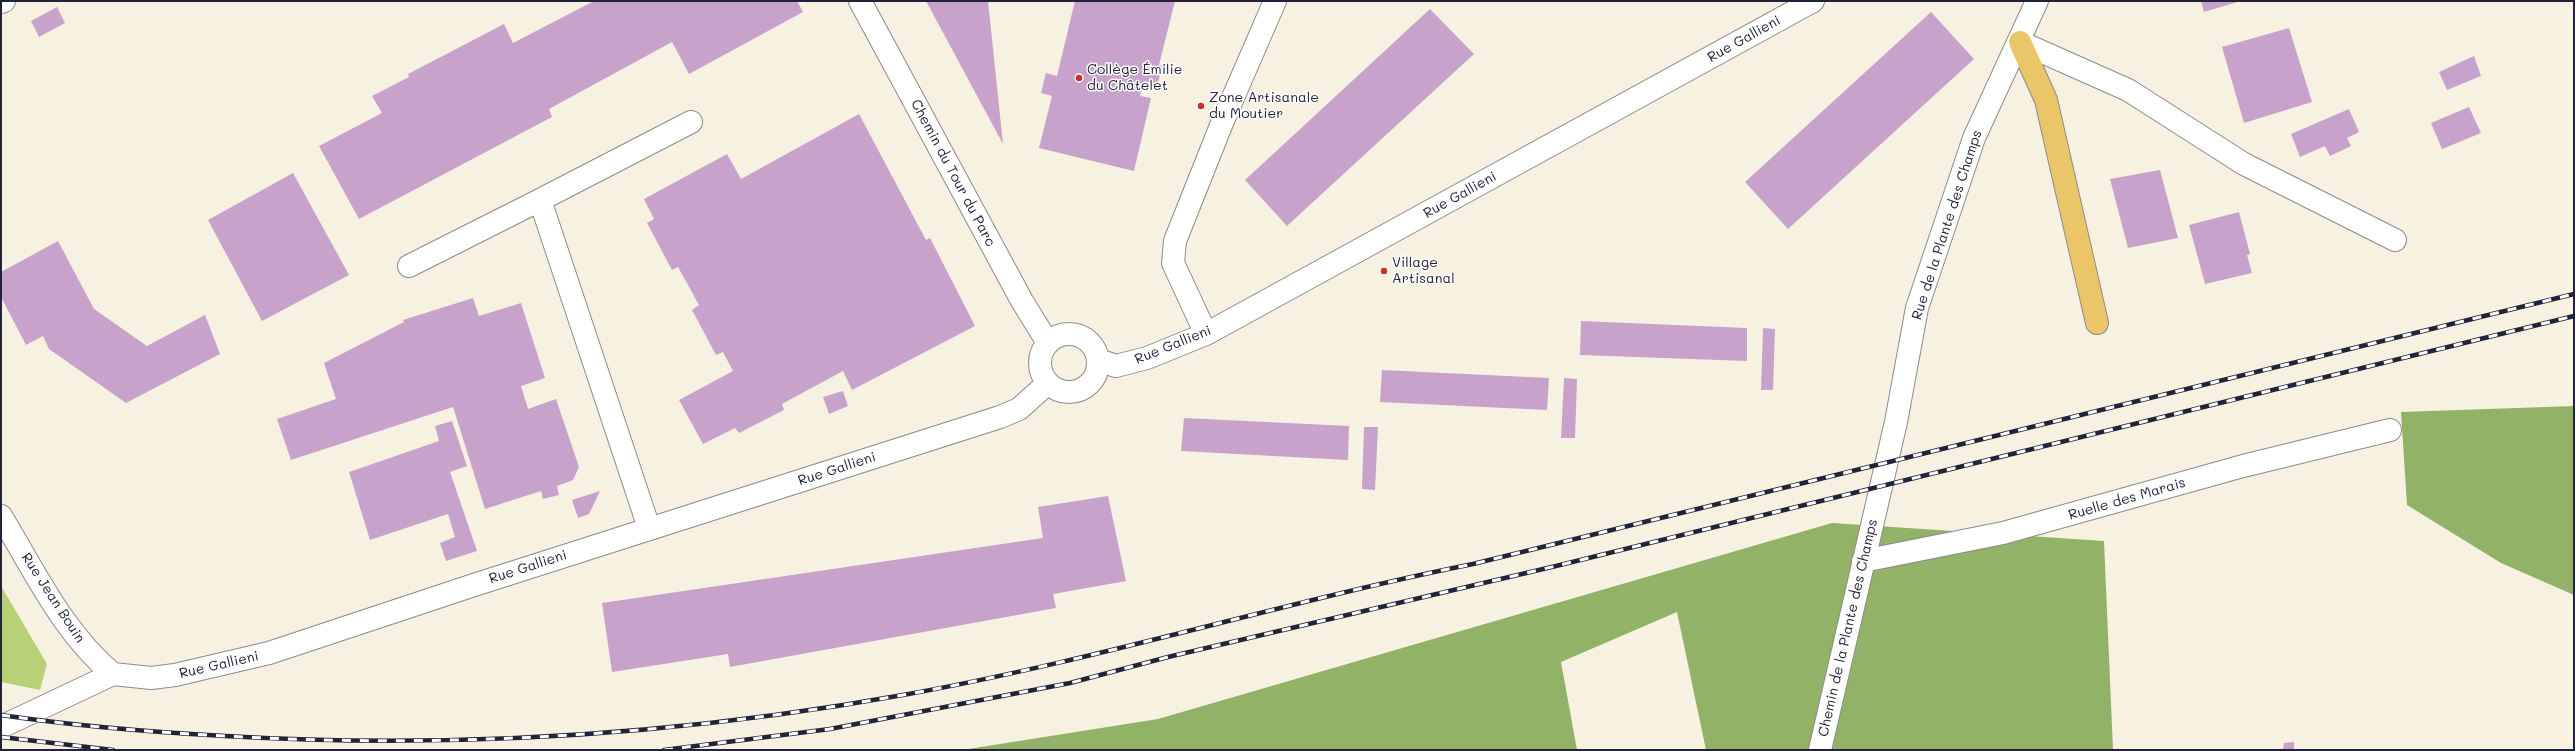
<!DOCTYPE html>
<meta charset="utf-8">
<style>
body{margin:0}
#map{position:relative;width:2575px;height:751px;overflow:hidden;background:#f7f1e1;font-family:Mali,sans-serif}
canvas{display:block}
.frame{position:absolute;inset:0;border:2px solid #22223b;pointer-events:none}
</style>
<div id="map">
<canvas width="2575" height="751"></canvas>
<div class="frame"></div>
</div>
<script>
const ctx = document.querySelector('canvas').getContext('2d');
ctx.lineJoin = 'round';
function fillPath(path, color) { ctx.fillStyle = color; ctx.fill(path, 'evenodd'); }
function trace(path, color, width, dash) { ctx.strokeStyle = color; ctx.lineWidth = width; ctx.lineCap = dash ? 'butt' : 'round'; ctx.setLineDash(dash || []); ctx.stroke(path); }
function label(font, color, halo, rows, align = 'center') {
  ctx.font = font + ' Mali,sans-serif'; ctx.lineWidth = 3; ctx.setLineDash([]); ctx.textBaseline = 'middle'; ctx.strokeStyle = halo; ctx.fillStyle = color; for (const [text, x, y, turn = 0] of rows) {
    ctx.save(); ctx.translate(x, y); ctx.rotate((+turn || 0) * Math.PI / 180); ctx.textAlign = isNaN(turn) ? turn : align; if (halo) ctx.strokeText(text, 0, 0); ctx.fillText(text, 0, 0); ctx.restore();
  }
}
fillPath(new Path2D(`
 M1 586 47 664 40 690 1 682Z`), '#b8d176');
fillPath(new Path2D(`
 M2574 406V595L2501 563 2407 505 2401 412Z
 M1832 523 2104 541 2113 750H1706L1677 612 1561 662 1577 750H962L1158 719Z`), '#92b367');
fillPath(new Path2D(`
 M594 1H797L803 12 689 74 672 42 549 109 552 117 359 219 319 146 382 113 372 96 409 77 408 74 504 24 513 43Z
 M926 1H988L1003 144Z
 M1075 1H1175L1159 65 1162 66 1157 87 1142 84 1140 96 1151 98 1134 171 1039 148 1052 96 1041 93 1046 73 1057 76Z
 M2201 1H2241L2204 12Z
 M57 7 65 23 39 37 31 21Z
 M1430 9 1474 54 1287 226 1245 180Z
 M1931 12 1974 59 1788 229 1745 182Z
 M2289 28 2312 102 2244 123 2222 47Z
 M2474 56 2481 76 2447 90 2439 72Z
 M2469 107 2481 133 2442 149 2431 123Z
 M2349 109 2359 132 2347 138 2351 146 2330 156 2325 146 2300 157 2291 134Z
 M859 114 926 240 930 238 975 326 852 390 843 371 782 404 784 410 739 433 735 428 703 444 679 400 733 371 723 352 716 355 692 310 699 305 678 267 672 270 647 223 654 219 644 199 727 154 741 179Z
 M2160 170 2178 238 2128 248 2110 179Z
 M293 173 349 275 262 321 208 220Z
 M2239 212 2250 254 2247 255 2252 273 2205 284 2189 225Z
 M58 241 94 309 147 346 205 315 220 354 126 403 49 349 43 336 26 345 1 297V272Z
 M473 298 479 316 521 303 545 378 521 386 528 409 556 399 579 467 573 480 557 486 559 495 543 499 541 491 485 509 453 407 291 460 277 419 336 399 324 363 404 322 403 320Z
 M1581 321 1747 328V361L1580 355Z
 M1763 328 1775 329 1773 390H1761Z
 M1382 370 1549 378 1547 410 1380 402Z
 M1564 378 1577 379 1575 438H1561Z
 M843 391 848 406 829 414 823 397Z
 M1184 418 1349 426 1348 460 1181 451Z
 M452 421 467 466 450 472 477 551 446 561 440 543 455 537 448 514 370 540 349 472 439 441 435 426Z
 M1364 427H1378L1375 490 1362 489Z
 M600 491 589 514 578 518 572 500Z
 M1108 496 1126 581 1053 594 1056 608 730 667 728 654 612 672 602 603 1043 538 1038 507Z
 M2294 742V750H2283L2284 743Z`), '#c7a3cc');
const minor = new Path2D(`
 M860 1 1022 301 1048 343
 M1 2 4 1
 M2020 42 2128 90 2244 164 2395 240
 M409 266 540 200
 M1206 334 1173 263 1175 241 1222 123 1275 1
 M1040 363a29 29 0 1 1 58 0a29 29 0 1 1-58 0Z
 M1098 360 1116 366 1147 358 1206 334 1813 1
 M1 516C34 570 63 633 113 674
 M649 528 540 200 691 122
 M1863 561 2003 533 2243 466 2390 430
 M1 727 113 674 151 678 175 675 269 653 474 585 1000 417 1019 409 1048 383
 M1820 750 1896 422 1917 308 1974 138 2037 1`);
const major = new Path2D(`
 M2020 42 2046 100 2097 323`);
trace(minor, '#8c8a8e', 24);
trace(major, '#8c8a8e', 24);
trace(minor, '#fff', 22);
trace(major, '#ebc669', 22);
const rail = new Path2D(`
 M1 715C75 726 150 732 225 736 452 749 679 735 903 695 1095 661 1282 602 1473 564L2574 294
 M1 737 113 750
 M664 750 830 729 1070 683 1168 657 1556 566 2574 316`);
trace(rail, '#22223b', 4.5);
trace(rail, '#fff', 3, [9]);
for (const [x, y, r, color] of [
 [1079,78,4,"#c8321e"],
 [1201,106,4,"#c8321e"],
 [1384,271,4,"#c8321e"]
]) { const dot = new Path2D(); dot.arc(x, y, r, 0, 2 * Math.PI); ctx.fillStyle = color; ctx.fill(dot); trace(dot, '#fff', 1.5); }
label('14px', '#22223b', '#fff', [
 ["Rue Gallieni",1744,39,-29],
 ["Chemin du Tour du Parc",953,173,62],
 ["Rue Gallieni",1460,195,-29],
 ["Rue de la Plante des Champs",1947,225,-72],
 ["Rue Gallieni",1173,345,-22],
 ["Rue Gallieni",837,469,-18],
 ["Ruelle des Marais",2127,499,-16],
 ["Rue Gallieni",528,567,-18],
 ["Rue Jean Bouin",53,598,57],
 ["Chemin de la Plante des Champs",1848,628,-77],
 ["Rue Gallieni",219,665,-13]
]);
label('14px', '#22223b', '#fff', [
 ["Collège Émilie",1087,70],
 ["du Châtelet",1087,86],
 ["Zone Artisanale",1209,98],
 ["du Moutier",1209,114],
 ["Village",1392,263],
 ["Artisanal",1392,279]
], 'left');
</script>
